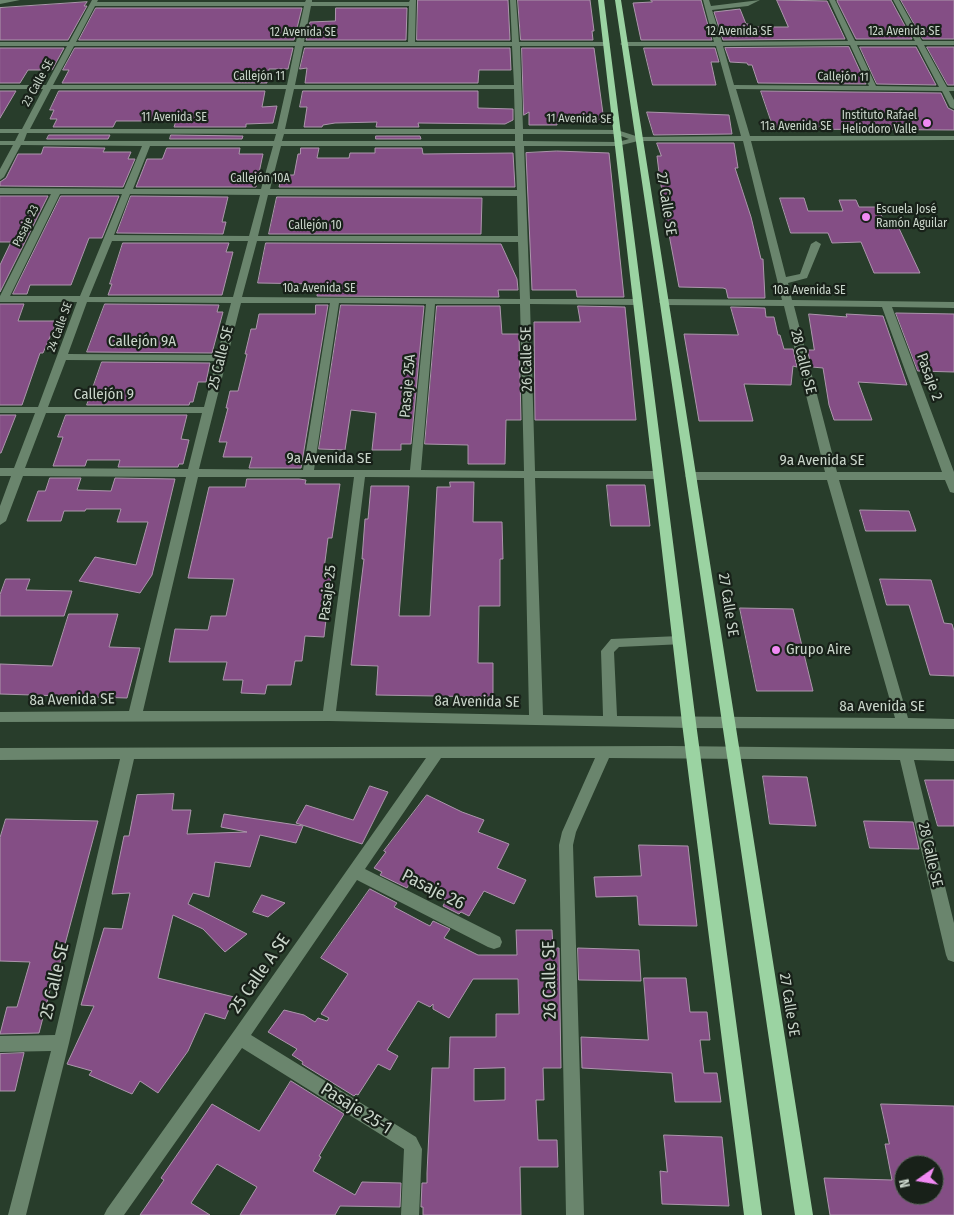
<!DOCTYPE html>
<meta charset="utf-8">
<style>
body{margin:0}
#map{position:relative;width:954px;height:1215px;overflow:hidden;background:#283d2b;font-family:"Fira Sans Condensed",sans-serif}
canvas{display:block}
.north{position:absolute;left:894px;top:1155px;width:50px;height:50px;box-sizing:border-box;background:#182119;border:1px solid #5f6960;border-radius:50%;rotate:257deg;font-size:14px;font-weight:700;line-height:20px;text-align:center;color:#c9d5ca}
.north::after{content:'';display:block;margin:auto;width:18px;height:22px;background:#f18af4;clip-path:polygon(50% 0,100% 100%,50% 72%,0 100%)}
</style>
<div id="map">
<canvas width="954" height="1215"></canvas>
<div class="north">N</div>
</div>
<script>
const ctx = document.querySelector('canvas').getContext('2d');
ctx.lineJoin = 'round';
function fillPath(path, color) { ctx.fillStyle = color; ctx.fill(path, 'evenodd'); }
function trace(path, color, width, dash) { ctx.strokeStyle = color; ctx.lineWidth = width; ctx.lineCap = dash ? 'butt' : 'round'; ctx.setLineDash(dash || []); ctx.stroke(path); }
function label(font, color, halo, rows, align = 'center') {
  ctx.font = font + ' "Fira Sans Condensed",sans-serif'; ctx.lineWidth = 4.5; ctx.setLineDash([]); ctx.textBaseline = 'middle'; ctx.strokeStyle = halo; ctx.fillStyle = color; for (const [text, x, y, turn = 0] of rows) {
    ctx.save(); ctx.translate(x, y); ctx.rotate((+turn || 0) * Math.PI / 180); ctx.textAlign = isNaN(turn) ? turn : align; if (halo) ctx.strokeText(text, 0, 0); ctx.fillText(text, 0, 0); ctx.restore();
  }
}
const building = new Path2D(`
 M418 0H508L510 40H417Z
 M518 0H590L594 31H592L593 40H521Z
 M651 0H701L712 40H641L633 3 652 2Z
 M777 0 827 1 845 39 723 40 714 12 740 9 746 24H750L752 27H788Z
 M839 0H891L912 39H856L837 1Z
 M901 0H954V39H923Z
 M87 2 84 6H87L68 40H0V8Z
 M96 8H302L294 40H79Z
 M336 8H407L406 40H306L310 22 335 21Z
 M849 47 866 84 758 83 752 65H748L747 63 730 62 725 48Z
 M860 47H916L936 85 877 84Z
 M927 47H954V85H948Z
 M0 48H64L52 70H28L20 83H0Z
 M75 48H293L288 69H269L267 83H62L69 70H63Z
 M305 48H510L511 70H479L478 83H305L307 68 300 69Z
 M522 48H594L604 121H557V125H529V112L524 115Z
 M644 48H715L719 62H711L716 85H653Z
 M0 91H16L0 118Z
 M59 91H265L262 107 277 106 273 123 246 124V127H174L176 121H116L113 127H53L57 119H50L54 110H50Z
 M303 91H478V108L513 109V120L505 124 418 123 419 127H376L377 122 335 123 323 125 322 127H304L307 107H300Z
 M761 91 941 93 948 108 954 111V130L774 129Z
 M647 112 729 115 732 134 654 135Z
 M49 135H110L108 139H47Z
 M171 135 243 136 242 139H170Z
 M376 136H420L421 139H376Z
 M657 143H734L738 168H735L751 217 761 259H763L765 298H728L726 289 723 288 679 287 663 203H665L660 181 657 156H661Z
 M44 147 105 148 103 152H131L128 159H135L123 187 0 186V182L6 178 18 154H41Z
 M167 148H240L239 154H263L256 187H136L147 159H162Z
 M301 148H319L317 158H349L350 153H375V148H422L423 154 513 153 515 187H279L282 175H294L298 154H300Z
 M557 151 609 153 624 297H577L576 290H532L526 153Z
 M0 196H48L0 292V265L11 242H0Z
 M61 196H119L102 238H89L71 285H30L27 294H13Z
 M131 196 228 197 222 222H226L223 234 117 233Z
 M277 197 482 198 481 234H269Z
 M780 198H804L808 211H843L839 200H856L859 207H878L884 222H896L920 273H874L861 242 832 243 828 233H791Z
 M123 243H229L226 252H233L222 295H108L112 284H110Z
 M266 243 501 244 517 279 518 290H498L499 297 317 296 318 284 258 283Z
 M0 304H24L18 321H57L43 353H40L22 405H0Z
 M105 304 219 305 217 312H223L212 353 87 352Z
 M316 305H328L301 468H249L252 457H223L227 442H219L228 408H226L230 391H238L247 354H245L251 329H256L259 314H315Z
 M341 305 424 306 411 444H401V450H372L376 413 351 410 345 450 319 449Z
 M437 306H500L502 334H519L521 420H506L505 464H468V445L425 444Z
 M578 306 625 307 636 420H535L534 322H580Z
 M731 307 765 308 766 317H774L778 335H780L784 349H793L797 367 793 366 791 385 744 384 753 421H699L684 334 738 335Z
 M896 313 954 314V372L918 371Z
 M809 314 847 317 846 314 883 316 907 385 858 382 872 420H834L829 405 823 368 812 367 807 350H814Z
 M102 362 210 363 206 382H198L193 402H190L189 405H87Z
 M0 415H16L1 453H0Z
 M66 415H187L181 439 189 440 183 464H179L178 467H118L120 460H87L85 466H53L63 437H58Z
 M50 478H81L77 490 111 491 115 478 175 479 152 575 140 593 79 581 95 557 136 565 148 522H117L121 509H86L85 511H64L61 521H27L38 491H45Z
 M247 479H299L306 480 305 484H340L332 538H328L323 577H331L324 637 305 636 302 661H295L291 685H267L265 694 241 693 243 680H223L227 662H169L175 629 208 630 211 616H226L234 579 188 578 209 487H245Z
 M450 482H474L473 522H502L503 559H500V606H479L478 663H493V697L376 695 378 666 351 665 364 559H362L365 519H368L371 486H409L399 616H430L437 487H450Z
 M607 485H645L650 526H611Z
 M860 510 909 511 916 531H866Z
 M6 579H30L26 590 72 591 64 616H0V595Z
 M880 579 931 580 944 623 952 624 954 631V676L930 675 909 605H887Z
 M740 608 793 609 813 691H757Z
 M69 614H118L109 647 140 648 127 698 0 694V664L52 666Z
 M763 776 807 777 816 826 770 824Z
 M925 780H954V826H938Z
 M370 786 388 792 362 844 296 823 306 805 353 820Z
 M174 794 172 810H191L187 834 247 832 221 827 224 814 303 826 296 843 260 835 250 867 215 862 209 897 193 893 188 904 247 934 225 952 203 929 173 915 158 978 234 997 225 1019 205 1013 188 1051 158 1093 140 1081 132 1094 89 1075 92 1071 67 1064 94 1006 81 1005 104 928 122 929 130 893 112 894 124 836H129L137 795Z
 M427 795 462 812 484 820 478 832 509 844 497 868 526 880 514 904 484 891 469 916 461 912 459 914 443 906 446 900 411 881 407 888 380 875 382 872 374 868 386 852 384 851Z
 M6 819 98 821 60 963H57L39 1033 0 1034 7 1007H17L30 962 0 961V838Z
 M864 821 913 822 919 849 870 848Z
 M639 845 688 846 697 926 639 925 637 896 596 897 594 877 641 876Z
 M370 889 397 903 394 907 426 924 430 926 433 921 450 929 444 938 478 955H517L516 930H552L553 948H559L561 1068H543L544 1100H536L538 1140H557L558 1167H520L521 1215H423V1207H421L422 1183H427V1173L432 1068H449L450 1037H496V1014H519L518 979H473L449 1018 433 1009V1004L430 1007 418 1001 387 1050 398 1056 390 1070 378 1064 358 1095 356 1094 354 1096 302 1064 303 1062 292 1055 297 1049 268 1032 284 1010 304 1015 315 1022 318 1018 327 1021 329 1018 321 1014 348 974 321 958ZM505 1068V1100L474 1101V1069Z
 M262 895 285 903 268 917 253 912Z
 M578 948 639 950 641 981 579 980Z
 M644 978H686L690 1012H707L710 1040H700L704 1073H717L721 1102H675L672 1073 582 1068 581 1037 648 1040Z
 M24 1053 15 1091H0V1054Z
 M291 1081 344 1114 319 1156 321 1157 313 1171 355 1195 362 1182 401 1183 400 1207 340 1206 335 1215H240L257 1187 217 1164 191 1203 210 1215H140L164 1180 161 1178 212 1104 259 1131Z
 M881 1104 954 1106V1215H830L824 1178 892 1180 885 1144H889ZM904 1165H934V1195H904Z
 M664 1135 722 1137 729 1206 662 1204 660 1171 667 1172Z`);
fillPath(building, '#844e85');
trace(building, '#ac96ac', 1);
fillPath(new Path2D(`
 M0 0H20L0 4Z
 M92 0H98L97 2H305L306 0H312V2H409L410 0H416L415 42H512L510 0H516L519 42H606L610 44 606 46H520L523 129 617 130 639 137 741 136 716 46H624L620 44 624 42H714L703 0H709L711 6 760 0 748 6 712 10 722 42 848 41 829 0H835L855 41H915L893 0H899L922 41H954V45H924L947 87H954V91H949L954 100V109L950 107 942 91 736 89 750 136H954V140L751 141 786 277 800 274 811 244 816 241 821 244 807 278 788 283 792 300 954 302V308L892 307 954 472V493L950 492 945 480H839L908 718 954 719V729L689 728 329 721 0 722V712L129 711 186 477 23 476 6 521 0 525V506L11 476H0V468H14L35 413H0V407H38L77 302H0V296L51 194H0V188L124 189 142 146 21 145 4 177 0 180V169L13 145H0V141H15L19 133H0V129H22L43 89H0V85H46L67 46H0V42H69ZM95 6H304L296 42H76ZM311 6H409L408 42H304ZM850 45 869 86 734 85 723 46ZM857 45H917L939 87 876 86ZM74 46H295L287 85H53ZM303 46H512L514 85H295ZM51 89H286L277 129H30ZM294 89H514L515 129H285ZM27 133 276 134 274 141H24ZM284 134H515V141H282ZM523 134H616L629 139 618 142 523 141ZM638 141H743L782 300 664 299 659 302 664 305 784 306 825 472H691L685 476 691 480H827L895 718 617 716 614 652 619 647 684 644 685 641 684 638 679 636 611 639 601 651 603 716 543 715 535 478 658 479 664 475 658 471H535L530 304 637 305 642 302 637 299H530L524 146H618ZM150 146H273L261 189H133ZM281 146H515L517 190 270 189ZM60 194H122L80 296H10ZM130 194 260 195 249 236 114 235ZM268 195 517 196 518 236H258ZM112 241H248L233 297H89ZM257 241 518 242 520 299 242 297ZM87 302 231 303 217 355 68 354ZM241 303H330L303 470 199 469ZM339 303 426 304 410 470H314ZM435 304H520L524 471 421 470ZM794 306 882 307 942 472H837ZM66 360 216 361 204 407H48ZM46 413H202L188 469 25 468ZM198 477H354L323 711H143ZM365 477 524 478 529 715 336 711Z
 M670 746 954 749V761L914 760 954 923V962L948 960 946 955 900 760 609 758 576 832 573 845 584 1215H566L559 845 562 832 595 758H441L365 869 500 937 502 942 500 947 494 949 488 947 357 880 251 1035 416 1137 422 1149 419 1215H401L404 1149 242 1048 124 1215H104L107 1209 234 1031 426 758 134 759 69 1043 26 1215H8L51 1051 0 1052V1036L55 1035 120 759 0 760V748Z`), '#6a856d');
fillPath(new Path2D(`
 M598 0H604L696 723 762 1215H744L682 723Z
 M615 0H621L813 1215H795Z`), '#9bd3a2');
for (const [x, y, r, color] of [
 [927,123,5,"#f18af4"],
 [866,217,5,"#f18af4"],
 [776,650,5,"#f18af4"]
]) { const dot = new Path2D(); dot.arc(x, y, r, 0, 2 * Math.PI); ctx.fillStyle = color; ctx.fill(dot); trace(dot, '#182119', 2); }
label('12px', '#c9d5ca', '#182119', [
 ["12 Avenida SE",739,32],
 ["12a Avenida SE",904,32],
 ["12 Avenida SE",303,33],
 ["Callejón 11",259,77],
 ["Callejón 11",843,77,1],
 ["23 Calle SE",38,83,-61],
 ["11 Avenida SE",174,118],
 ["11 Avenida SE",579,119,1],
 ["11a Avenida SE",796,127],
 ["Callejón 10A",260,179],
 ["Pasaje 23",26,226,-64],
 ["Callejón 10",315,226],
 ["10a Avenida SE",319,289],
 ["10a Avenida SE",809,291],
 ["24 Calle SE",60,327,-70]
]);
label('12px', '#c9d5ca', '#182119', [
 ["Instituto Rafael",917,116],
 ["Heliodoro Valle",917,130],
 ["Escuela José",876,210,"left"],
 ["Ramón Aguilar",876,224,"left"]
], 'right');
label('15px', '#c9d5ca', '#182119', [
 ["27 Calle SE",666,204,81],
 ["Callejón 9A",142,342],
 ["25 Calle SE",221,358,-76],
 ["26 Calle SE",527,359,-91],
 ["28 Calle SE",803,362,76],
 ["Pasaje 2",929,377,70],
 ["Pasaje 25A",408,386,-85],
 ["Callejón 9",104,395],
 ["9a Avenida SE",329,459],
 ["9a Avenida SE",822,461],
 ["Pasaje 25",328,593,-83],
 ["27 Calle SE",728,605,81],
 ["8a Avenida SE",72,700,-1],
 ["8a Avenida SE",477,702,1],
 ["8a Avenida SE",882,707],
 ["28 Calle SE",930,855,77],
 ["27 Calle SE",789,1005,81]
]);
label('15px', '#c9d5ca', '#182119', [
 ["Grupo Aire",786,650]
], 'left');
label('18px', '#c9d5ca', '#182119', [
 ["Pasaje 26",433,890,27],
 ["25 Calle A SE",260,974,-55],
 ["26 Calle SE",550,980,-91],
 ["25 Calle SE",55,981,-77],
 ["Pasaje 25-1",356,1109,32]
]);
</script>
